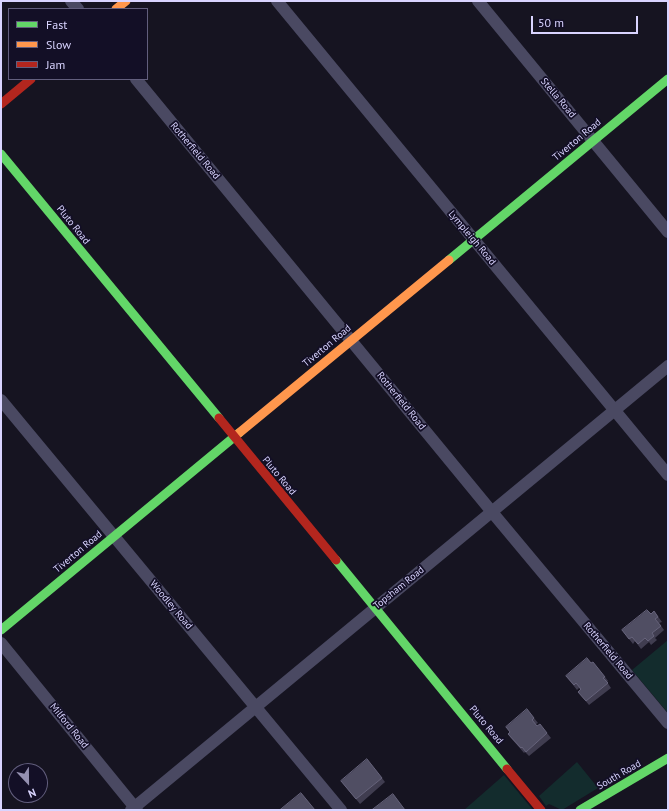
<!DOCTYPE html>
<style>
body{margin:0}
#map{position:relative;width:669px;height:811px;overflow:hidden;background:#161421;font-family:"PT Sans",sans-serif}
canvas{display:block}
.frame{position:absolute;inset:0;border:2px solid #d9d4ff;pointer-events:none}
.legend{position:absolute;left:8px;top:8px;width:140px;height:72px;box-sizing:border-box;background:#130f26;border:1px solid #625e7d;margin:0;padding:5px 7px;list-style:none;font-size:12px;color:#d9d4ff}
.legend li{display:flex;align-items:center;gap:8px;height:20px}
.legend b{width:20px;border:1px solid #625e7d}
.north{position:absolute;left:8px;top:763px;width:40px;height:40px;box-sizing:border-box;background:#130f26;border:1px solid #625e7d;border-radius:50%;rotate:158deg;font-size:11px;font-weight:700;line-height:16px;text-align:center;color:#d9d4ff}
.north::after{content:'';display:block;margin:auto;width:14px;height:18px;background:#9591b1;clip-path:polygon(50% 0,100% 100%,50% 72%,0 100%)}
.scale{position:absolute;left:531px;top:16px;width:107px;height:18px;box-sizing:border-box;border:2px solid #d9d4ff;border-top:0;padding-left:5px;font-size:12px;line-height:14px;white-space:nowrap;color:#d9d4ff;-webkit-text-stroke:3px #130f26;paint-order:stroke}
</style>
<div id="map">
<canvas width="669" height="811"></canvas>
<div class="frame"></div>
<ul class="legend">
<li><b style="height:5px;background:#63d668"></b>Fast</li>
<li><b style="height:5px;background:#ff974d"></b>Slow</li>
<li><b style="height:5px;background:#b3261e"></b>Jam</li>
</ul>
<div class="north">N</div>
<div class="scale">50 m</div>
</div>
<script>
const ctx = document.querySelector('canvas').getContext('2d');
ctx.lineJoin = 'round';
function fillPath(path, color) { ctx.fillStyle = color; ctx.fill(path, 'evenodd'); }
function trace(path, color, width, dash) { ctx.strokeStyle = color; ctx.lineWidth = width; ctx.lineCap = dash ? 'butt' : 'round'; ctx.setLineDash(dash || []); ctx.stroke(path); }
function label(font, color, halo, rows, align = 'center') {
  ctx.font = font + ' "PT Sans",sans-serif'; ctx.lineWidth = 3.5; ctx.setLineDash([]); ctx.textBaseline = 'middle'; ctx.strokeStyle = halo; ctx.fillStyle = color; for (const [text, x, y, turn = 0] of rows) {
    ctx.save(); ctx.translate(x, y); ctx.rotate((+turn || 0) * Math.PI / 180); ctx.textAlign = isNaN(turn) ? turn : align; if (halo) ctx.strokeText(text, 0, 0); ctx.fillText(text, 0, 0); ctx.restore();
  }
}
fillPath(new Path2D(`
 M668 640V713L632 670Z
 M577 762 598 788 562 810 549 804 546 806 539 796Z
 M504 775 533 810H464Z`), '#132c2d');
trace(new Path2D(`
 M71 1 78 9
 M277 1 668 475
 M478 1 668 232
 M136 79 492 512 668 723
 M1 400 341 810
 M1 643 137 810
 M131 810 668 366`), '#4a4962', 12);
trace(new Path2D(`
 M1 154 219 418
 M449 260 668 79
 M336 560 507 769
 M1 630 239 433
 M580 810 668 758`), '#63d668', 9);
trace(new Path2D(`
 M116 9 126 1
 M239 433 449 260`), '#ff974d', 9);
trace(new Path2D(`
 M1 104 31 79
 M219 418 336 560
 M507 769 541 810`), '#b3261e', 9);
fillPath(new Path2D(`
 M654 611 662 622 659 623 664 630 655 638 657 640 651 645 649 642 641 649 635 641 633 644 622 630 651 614Z
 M591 663 605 677 608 681 607 682 611 688 589 705 578 692 581 690 579 688 577 690 566 676Z
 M534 718 538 723 536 724 537 726 547 733 551 738 529 756 525 752 524 753 511 738 508 734 510 732 506 727Z
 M382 778 385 782 360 804 341 781Z`), '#403d50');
const building = new Path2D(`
 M647 610 651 614 654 611 658 617 655 619 661 626 652 633 654 636 648 641 645 638 638 644 632 637 629 639 622 630Z
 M587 658 591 663 593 662 605 677 603 678 608 683 586 701 578 692 581 689 576 683 574 685 566 676Z
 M527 709 534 718 532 720 537 726 540 724 547 733 526 752 522 747 521 748 508 734 510 732 506 727Z
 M367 759 382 778 356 799 341 781Z
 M301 793 315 810H280Z
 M393 794 405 810H372Z`);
fillPath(building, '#504e63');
trace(building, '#66637b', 1);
label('10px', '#d9d4ff', '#130f26', [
 ["Stella Road",558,98,50],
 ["Tiverton Road",577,140,-40],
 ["Rotherfield Road",195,151,50],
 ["Pluto Road",73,225,51],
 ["Lympleigh Road",472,238,50],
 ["Tiverton Road",327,346,-40],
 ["Rotherfield Road",401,401,51],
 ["Pluto Road",279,476,50],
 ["Tiverton Road",78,552,-40],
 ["Topsham Road",399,588,-39],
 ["Woodley Road",171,605,50],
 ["Rotherfield Road",608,651,50],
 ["Pluto Road",486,725,50],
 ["Milford Road",69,726,51],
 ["South Road",619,775,-30]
]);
</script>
